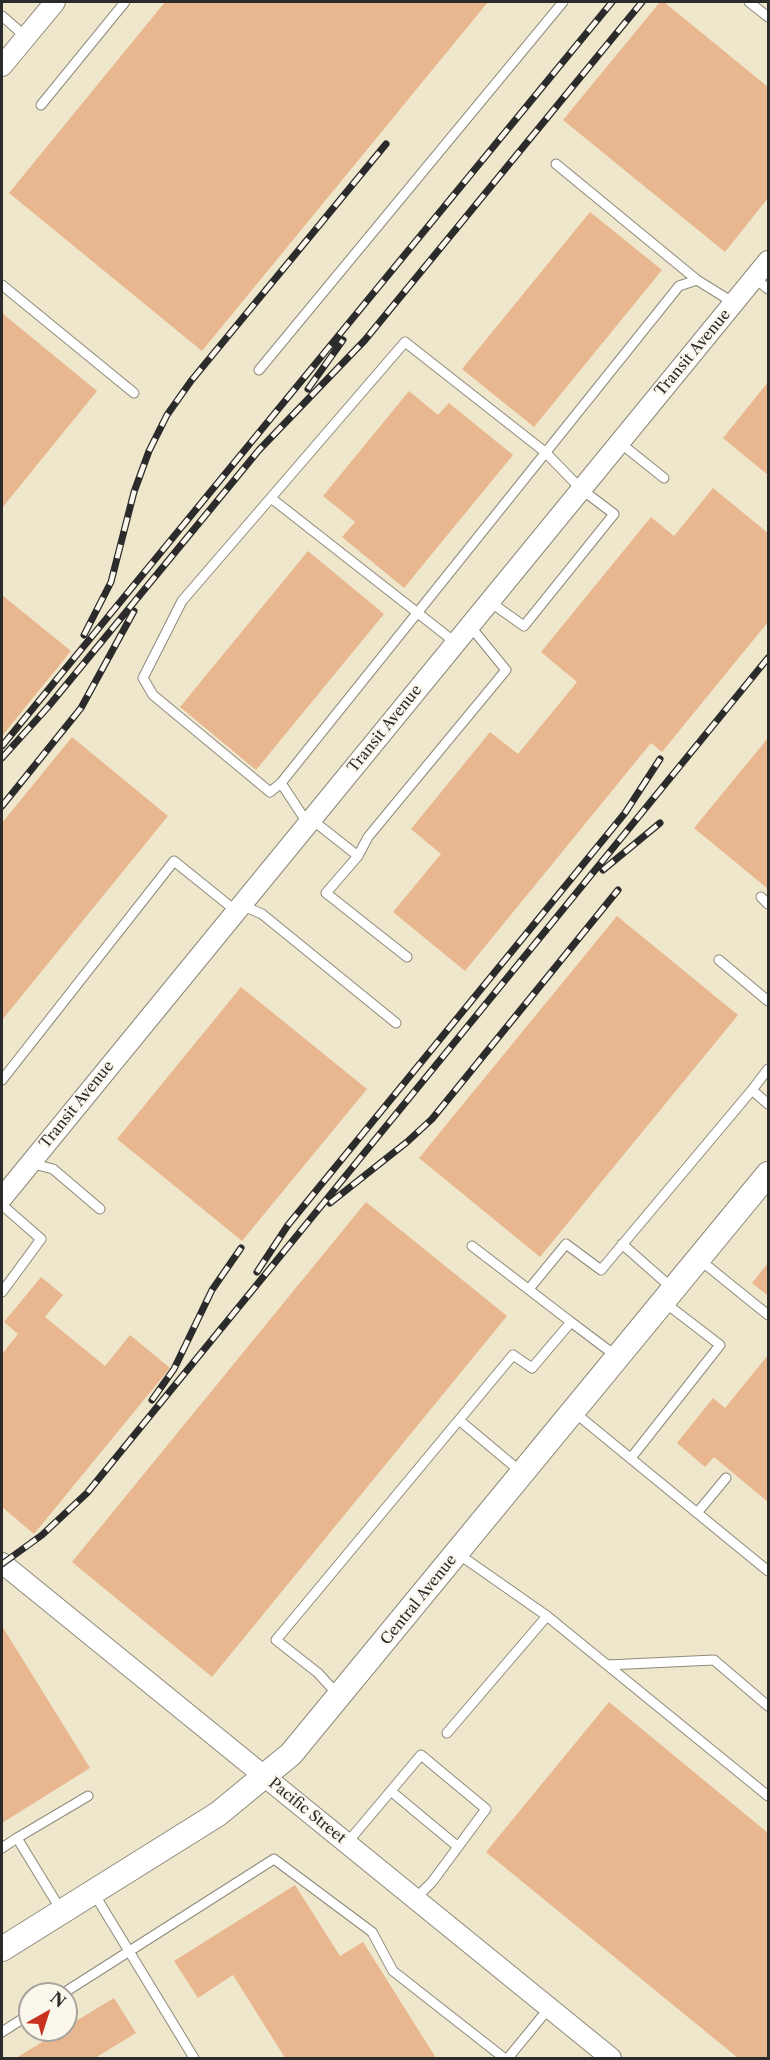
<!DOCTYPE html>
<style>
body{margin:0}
#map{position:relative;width:770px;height:2060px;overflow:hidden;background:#efe7cb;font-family:"Libre Caslon Text",serif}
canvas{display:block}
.frame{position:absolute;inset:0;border:3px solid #2b2b2b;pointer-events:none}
.north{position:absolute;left:18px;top:1982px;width:60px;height:60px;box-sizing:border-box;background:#fbf7ec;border:2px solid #a8a59f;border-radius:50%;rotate:39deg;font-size:16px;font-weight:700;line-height:24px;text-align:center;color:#2b2b2b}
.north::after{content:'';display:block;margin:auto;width:21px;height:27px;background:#c8321e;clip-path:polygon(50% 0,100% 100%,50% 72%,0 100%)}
</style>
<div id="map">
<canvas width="770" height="2060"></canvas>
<div class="frame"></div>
<div class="north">N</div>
</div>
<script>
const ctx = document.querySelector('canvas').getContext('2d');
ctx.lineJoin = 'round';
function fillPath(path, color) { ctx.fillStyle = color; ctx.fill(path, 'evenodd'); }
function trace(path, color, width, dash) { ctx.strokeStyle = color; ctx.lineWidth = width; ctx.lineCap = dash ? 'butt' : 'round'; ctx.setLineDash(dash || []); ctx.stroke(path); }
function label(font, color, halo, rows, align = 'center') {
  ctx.font = font + ' "Libre Caslon Text",serif'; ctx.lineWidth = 4.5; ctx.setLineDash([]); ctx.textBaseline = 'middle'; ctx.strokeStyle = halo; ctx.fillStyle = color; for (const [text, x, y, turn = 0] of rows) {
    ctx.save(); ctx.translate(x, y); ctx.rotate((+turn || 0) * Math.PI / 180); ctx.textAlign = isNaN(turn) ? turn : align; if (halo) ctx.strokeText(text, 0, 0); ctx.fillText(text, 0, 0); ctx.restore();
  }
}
fillPath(new Path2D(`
 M165 2H488L202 351 9 193Z
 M660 2H664L768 87V198L725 252 563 120Z
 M590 212 662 270 534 427 462 369Z
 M2 313 97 391 2 508Z
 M768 382V475L723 438Z
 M409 391 438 415 449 403 513 455 404 588 342 537 355 522 323 496Z
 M713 488 768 533V622L662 752 651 743 465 971 393 912 441 854 411 829 490 732 518 754 577 682 541 652 651 517 674 536Z
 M308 551 384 614 256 770 180 707Z
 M2 595 71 651 2 736Z
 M72 737 168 816 2 1020V823Z
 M768 738V889L694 828Z
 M617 916 738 1015 540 1257 419 1158Z
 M241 987 367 1089 242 1241 117 1139Z
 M366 1202 507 1316 212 1677 72 1562Z
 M768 1263V1296L752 1283Z
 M41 1277 63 1295 45 1317 105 1366 130 1335 170 1368 34 1534 2 1507V1354L18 1334 4 1322Z
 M768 1355V1502L714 1457 705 1467 677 1443 713 1398 725 1408Z
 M2 1626 90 1768 2 1823Z
 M609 1702 768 1833V2058H738L486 1852Z
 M295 1885 340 1956 363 1942 436 2058H285L233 1975 198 1998 174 1961Z
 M114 1998 136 2033 95 2058H16L62 2030H66V2027Z`), '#e9b78f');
const service = new Path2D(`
 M749 2 768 17
 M2 16 26 37
 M41 105 125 2
 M556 164 697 280 734 303
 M755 278 768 289
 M2 285 134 393
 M259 370 563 2
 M619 442 664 478
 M271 498 456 643
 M281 783 270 792 153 695 143 678 182 601 405 342 545 452 581 489 614 514 524 626 490 602
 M311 819 358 856
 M308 824 281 783 679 286 697 280
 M761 897 768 904
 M241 905 262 914 396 1023
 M407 957 326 893 358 856 368 837 506 670 470 626
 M719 960 768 1001
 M2 1080 174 861 236 911
 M752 1090 768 1069
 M30 1163 53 1169 100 1209
 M2 1205 41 1239 2 1292
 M622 1244 672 1288
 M472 1246 571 1322
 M700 1260 768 1315
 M529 1289 566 1244 601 1270 752 1090 768 1104
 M574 1412 768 1571
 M459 1420 521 1472
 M631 1458 720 1345 664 1302
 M697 1513 726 1478
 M547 1616 768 1796
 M607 1665 714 1660 768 1706
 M339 1696 318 1673 276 1640 513 1355 532 1368 571 1322 616 1356
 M447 1733 547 1616 457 1553
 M392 1792 457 1846
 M347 1843 421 1755 486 1809 432 1882 415 1899
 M2 1848 17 1838
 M93 1892 194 2058
 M61 1910 17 1838 88 1796
 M62 1994 274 1859 372 1932 393 1971 504 2058
 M2 2032 30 2014
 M508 2058 549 2008`);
const minor = new Path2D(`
 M2 66 55 2
 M2 1198 768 261
 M2 1563 611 2058`);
const tertiary = new Path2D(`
 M2 1949 218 1814 291 1754 768 1174`);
trace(service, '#8d897b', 11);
trace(minor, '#8d897b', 22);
trace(tertiary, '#8d897b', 26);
trace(service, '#fff', 9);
trace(minor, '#fff', 20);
trace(tertiary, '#fff', 24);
const rail = new Path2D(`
 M308 389 343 340
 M84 635 111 582 134 492 149 451 167 415 191 381 386 144
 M2 746 612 2
 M2 758 48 707 259 450 365 340 642 2
 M2 806 81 708 134 611
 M603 870 660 823
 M330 1203 407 1142 432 1119 618 890
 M257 1272 288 1225 625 813 660 759
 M152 1400 174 1369 212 1290 241 1248
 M2 1564 42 1535 87 1493 768 658`);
trace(rail, '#2b2b2b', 7);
trace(rail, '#fbf7ec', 4.5, [14]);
label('15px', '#2b2b2b', '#fbf7ec', [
 ["Transit Avenue",693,353,-50],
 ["Transit Avenue",385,729,-51],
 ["Transit Avenue",77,1105,-51],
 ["Central Avenue",419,1600,-51],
 ["Pacific Street",307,1811,39]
]);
</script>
